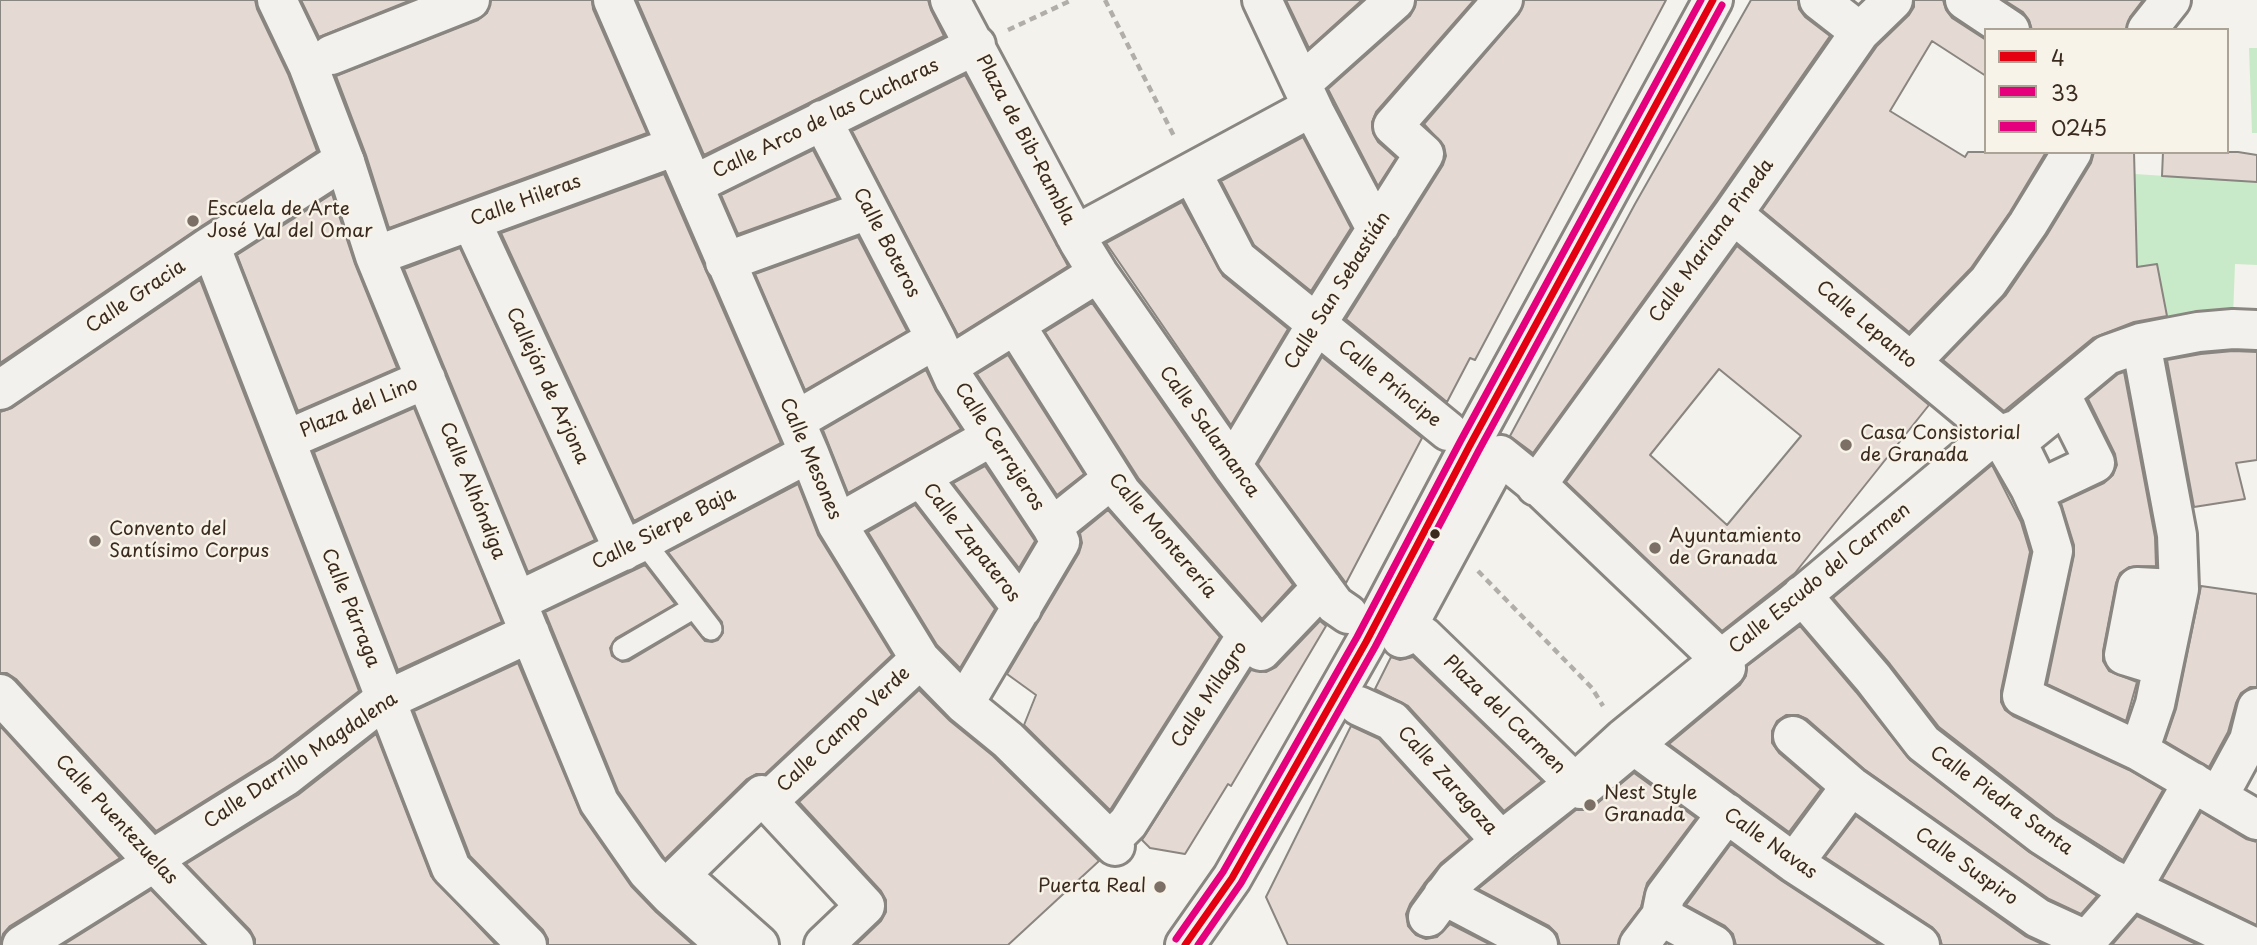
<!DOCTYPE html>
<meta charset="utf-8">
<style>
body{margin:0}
#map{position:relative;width:2257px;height:945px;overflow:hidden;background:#f4f2ec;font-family:"Playpen Sans",sans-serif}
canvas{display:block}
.legend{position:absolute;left:1984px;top:28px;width:245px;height:126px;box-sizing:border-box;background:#f7f3e8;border:2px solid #aca397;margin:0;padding:9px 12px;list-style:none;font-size:21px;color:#3b2a1e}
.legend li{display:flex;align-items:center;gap:14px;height:35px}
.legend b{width:35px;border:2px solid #aca397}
</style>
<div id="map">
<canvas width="2257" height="945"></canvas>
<ul class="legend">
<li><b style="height:9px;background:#e40010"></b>4</li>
<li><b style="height:9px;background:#e6007b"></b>33</li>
<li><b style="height:9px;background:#e5007d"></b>0245</li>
</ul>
</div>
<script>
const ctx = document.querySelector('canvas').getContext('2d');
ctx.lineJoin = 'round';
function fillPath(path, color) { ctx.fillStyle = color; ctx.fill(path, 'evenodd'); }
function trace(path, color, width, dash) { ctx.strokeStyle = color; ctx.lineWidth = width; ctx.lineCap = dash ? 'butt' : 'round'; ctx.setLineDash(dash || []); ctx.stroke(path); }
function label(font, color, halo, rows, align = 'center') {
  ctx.font = font + ' "Playpen Sans",sans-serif'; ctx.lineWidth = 5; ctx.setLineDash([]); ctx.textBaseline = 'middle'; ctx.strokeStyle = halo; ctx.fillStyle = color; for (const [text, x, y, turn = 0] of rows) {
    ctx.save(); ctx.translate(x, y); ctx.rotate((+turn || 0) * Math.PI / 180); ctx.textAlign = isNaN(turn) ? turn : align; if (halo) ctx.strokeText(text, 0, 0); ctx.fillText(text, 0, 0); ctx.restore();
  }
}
fillPath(new Path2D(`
 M2249 48H2257V133H2252Z
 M2135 174 2257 182V265L2235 264 2233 317 2169 326 2157 264 2132 268Z`), '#c9eac8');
const building = new Path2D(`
 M0 0H255L257 9 288 74 317 151 197 229 0 363Z
 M301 0H411L319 37Z
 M491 0H592L593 9 647 133 389 228 366 155 336 76 478 20 487 13Z
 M637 0H928L931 10 944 36 704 155Z
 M1286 0H1362L1309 48Z
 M1416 0H1474L1376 112 1372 122 1373 133 1378 142 1396 158 1378 186 1328 89 1410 16 1415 7Z
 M1524 0H1666L1475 360 1470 358 1447 402 1346 319 1443 165 1446 156 1444 146 1424 124 1519 14Z
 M1751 0H1798L1799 9 1805 17 1830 36 1715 201 1533 453 1510 436 1635 204Z
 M1914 0H1943L1946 10 1952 18 1986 40V76L1932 41 1890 111 1965 157 1968 152H2046L2010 212 1971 268 1909 332 1762 210 1877 46 1909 15 1914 7Z
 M2004 0H2143L2130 17 2126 30H2032L2029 20 2023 12Z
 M965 75 1068 266 958 335 852 131Z
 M1303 137 1351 228 1311 291 1254 245 1221 181Z
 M813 150 838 198 738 234 721 195Z
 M2094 152H2134L2137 267 2157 264 2167 316 2134 322 2093 338 2004 411 1943 360 2006 295 2047 235 2091 163Z
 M2163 152H2238L2257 155V182L2162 176Z
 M664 174 781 443 634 521 501 233Z
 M332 194 355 264 397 368 298 411 237 255Z
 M1182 202 1223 276 1288 329 1231 425 1106 243Z
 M858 237 907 331 805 390 755 274Z
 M1737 246 1929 405 1795 573 1722 631 1566 482ZM1719 369 1801 436 1727 525 1650 455Z
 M460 248 595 540 528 572 404 269Z
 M200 280 359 691 273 758 156 831 16 679 7 673H0V412L12 408Z
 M1092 303 1214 478 1293 585 1262 619 1139 479 1045 332Z
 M2233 351 2257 352V460L2236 463 2245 499 2194 507 2167 360 2201 354Z
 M1008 355 1084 474 1057 495 977 374Z
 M1322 357 1422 438 1346 583 1258 464Z
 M926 370 936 391 961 429 848 493 823 430Z
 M2124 372 2155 537 2156 566 2129 567 2120 573 2116 583 2103 651V661L2109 671 2137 682 2126 721 2047 684 2074 555V545L2061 503 2104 483 2113 475 2117 465 2115 454 2088 399 2118 374Z
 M414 408 502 622 398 670 314 452Z
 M1992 465 2021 522 2030 552 2001 691V702L2005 710 2013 716 2129 770 2163 790 2123 860 2055 817 1939 727 1890 664 1833 598Z
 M985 466 1035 541 1019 568 953 483Z
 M798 484 818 535 892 655 765 774H756L747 779 665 859 618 791 545 612 645 565 675 604 616 638 610 648 612 656 622 662 629 661 691 624 705 641 712 642 718 640 723 633 722 622 668 552Z
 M915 505 995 609 960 668 937 645 868 532Z
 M1108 510 1220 637 1110 810 1024 725 1036 695 1007 674 1079 553 1082 543 1080 533Z
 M2201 586 2257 594V687H2250L2241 693 2236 703 2228 732 2209 767 2165 741 2176 709Z
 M1320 621 1326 626 1231 786 1228 784 1185 854 1150 848 1142 840 1251 670 1266 672 1276 667Z
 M1800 626 1856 692 1910 760 2029 852 2097 896 2081 914 2049 899 1864 769 1807 719 1798 715H1786L1777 721 1772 731V743L1779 753 1821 789 1789 832 1669 744 1740 685 1746 676 1747 666Z
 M1391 657 1400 660 1413 657 1542 781 1504 811 1408 706 1375 689Z
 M518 663 581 814 631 886 656 912 693 945H548V939L543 930 470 856 414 711Z
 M919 690 950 721 993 756 1099 861 1008 945H856L881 921 886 912V900L881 891 799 802Z
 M0 726 120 858 10 926 3 934 0 945Z
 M1351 726 1379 739 1470 839 1441 863 1424 884 1410 904 1406 914 1408 926 1416 935 1426 939 1437 937 1450 924 1491 945H1288L1266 897Z
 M376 734 431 876 496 945H255V939L250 930 186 864 298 795Z
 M1634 773 1696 818 1647 883 1641 907 1622 932 1618 945H1560L1557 934 1549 926 1478 889 1576 810H1586L1594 806Z
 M2201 812 2246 839 2257 842V925L2162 879Z
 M1856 816 2025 936 2044 945H1942L1939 935 1932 927 1825 857Z
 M1731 844 1782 881 1880 945H1736L1733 934 1725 926 1686 905Z
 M151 890 204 945H63Z
 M2137 916 2198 945H2112Z`);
fillPath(building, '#e5d9d3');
trace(building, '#898580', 2);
const lane = new Path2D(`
 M643 541 711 629
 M623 649 693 608`);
const street = new Path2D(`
 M613 0 809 453 837 524 920 659 964 704 1008 740 1115 846
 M950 0 1079 242 1098 273 1232 465 1335 605 1348 614
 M1262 0 1316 115 1371 219 1380 225
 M1819 0 1860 32
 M1965 0 2010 30
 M2147 30 2171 0
 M331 55 470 0
 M1300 81 1312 74 1395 0
 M822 120 936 339 954 379 1052 527
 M345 162 375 256 599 802 647 871 671 896 726 945
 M1192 173 1237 259 1448 431
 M693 185 976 45
 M1733 214 2000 436 2030 488 2042 514 2053 551 2022 696 2139 751 2257 820
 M471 221 624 551
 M1075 235 1312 107
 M375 256 676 146
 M725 262 868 210
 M1016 326 1121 492 1247 635
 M1911 362 1988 282 2028 224 2072 152
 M949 366 1098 273
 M2065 403 2095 463 2040 489 2017 442Z
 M795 421 936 339
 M293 437 426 379
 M1500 455 1543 490 1713 652 1726 668 1581 789 1423 636 1412 633 1401 638Z
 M1232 465 1316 325 1424 154 1393 126 1503 0
 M921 477 1022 608
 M1536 486 1733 214 1860 32 1893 0
 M837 524 991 437
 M2137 587 2175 589 2160 666 2124 655Z
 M1802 595 1873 678 1923 743 2042 835 2109 878 2249 945
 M518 601 643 541 809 453
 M0 694 153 861 234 945
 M964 704 1060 542 1052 527 1112 479
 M1359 706 1392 721
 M1392 721 1501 841
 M1793 736 1851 786 2038 918 2086 940
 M1624 738 1794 863 1920 945
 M2139 751 2155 704 2179 589 2177 535 2141 343
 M2218 797 2249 740 2257 708
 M768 801 920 659
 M1110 841 1128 823 1247 635 1261 651 1322 587
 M1794 863 1851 786
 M1443 895 1538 945
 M1661 916 1714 945
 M1428 917 1455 880 1501 841 1575 783 1624 738 1720 660 1791 605 1989 439 2018 429 2107 355 2141 343 2198 332 2233 329 2257 330
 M22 945 142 870 164 852 286 776 378 704 530 633
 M759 945 680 875 762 795 865 906 824 945
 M1639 945 1661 916 1665 896 1727 813
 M2083 945 2131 890 2193 782`);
const secondary = new Path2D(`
 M209 247 214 255 451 868 527 945
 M0 390 209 247 333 167 345 162 308 65 277 0`);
const primary = new Path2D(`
 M1185 945 1232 878 1366 642 1470 445 1713 0`);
trace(lane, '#898580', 26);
trace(street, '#898580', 44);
trace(secondary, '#898580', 44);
trace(primary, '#898580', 44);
trace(new Path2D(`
 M1105 0 1175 138
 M1008 30 1072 0
 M1478 571 1592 688 1603 706`), '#b1aeaa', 4.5, [7, 5]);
trace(lane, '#f2f1ed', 21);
trace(street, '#f2f1ed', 38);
trace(secondary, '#f2f1ed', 38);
trace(primary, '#f2f1ed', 38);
trace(new Path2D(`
 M1185 945 1232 878 1366 642 1470 445 1713 0`), '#e40010', 7);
trace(new Path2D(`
 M1198 945 1241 883 1375 647 1479 450 1722 5`), '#e6007b', 7);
trace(new Path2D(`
 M1176 939 1223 872 1357 637 1461 440 1701 0`), '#e5007d', 7);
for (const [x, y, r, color] of [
 [193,221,7,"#7c7066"],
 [1846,445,7,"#7c7066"],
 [1435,534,6,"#3b2a1e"],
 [95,541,7,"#7c7066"],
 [1655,548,7,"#7c7066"],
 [1590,805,7,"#7c7066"],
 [1160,887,7,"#7c7066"]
]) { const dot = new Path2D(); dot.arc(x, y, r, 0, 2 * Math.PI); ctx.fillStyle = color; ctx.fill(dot); trace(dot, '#f7f3e8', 2.5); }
label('19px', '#3b2a1e', '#f7f3e8', [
 ["Calle Arco de las Cucharas",826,119,-26],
 ["Plaza de Bib-Rambla",1025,140,62],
 ["Calle Hileras",526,201,-20],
 ["Calle Mariana Pineda",1712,241,-54],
 ["Calle Boteros",886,243,62],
 ["Calle San Sebastián",1338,291,-58],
 ["Calle Gracia",136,297,-34],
 ["Calle Lepanto",1866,325,40],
 ["Calle Príncipe",1389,384,39],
 ["Callejón de Arjona",547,386,65],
 ["Plaza del Lino",359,408,-23],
 ["Calle Salamanca",1209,432,54],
 ["Calle Cerrajeros",999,447,57],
 ["Calle Mesones",810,459,67],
 ["Calle Alhóndiga",472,491,68],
 ["Calle Sierpe Baja",664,529,-27],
 ["Calle Monterería",1162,536,50],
 ["Calle Zapateros",971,543,52],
 ["Calle Escudo del Carmen",1820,579,-39],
 ["Calle Párraga",350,608,68],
 ["Calle Milagro",1210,695,-57],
 ["Plaza del Carmen",1504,715,44],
 ["Calle Campo Verde",844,730,-43],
 ["Calle Darrillo Magdalena",301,761,-34],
 ["Calle Zaragoza",1447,781,48],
 ["Calle Piedra Santa",2001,801,36],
 ["Calle Puentezuelas",116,820,47],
 ["Calle Navas",1770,844,35],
 ["Calle Suspiro",1966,867,35]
]);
label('19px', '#3b2a1e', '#f7f3e8', [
 ["Escuela de Arte",207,210],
 ["José Val del Omar",207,232],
 ["Casa Consistorial",1860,434],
 ["de Granada",1860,456],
 ["Convento del",109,530],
 ["Santísimo Corpus",109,552],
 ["Ayuntamiento",1669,537],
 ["de Granada",1669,559],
 ["Nest Style",1604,794],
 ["Granada",1604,816],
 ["Puerta Real",1146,887,"right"]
], 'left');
</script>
